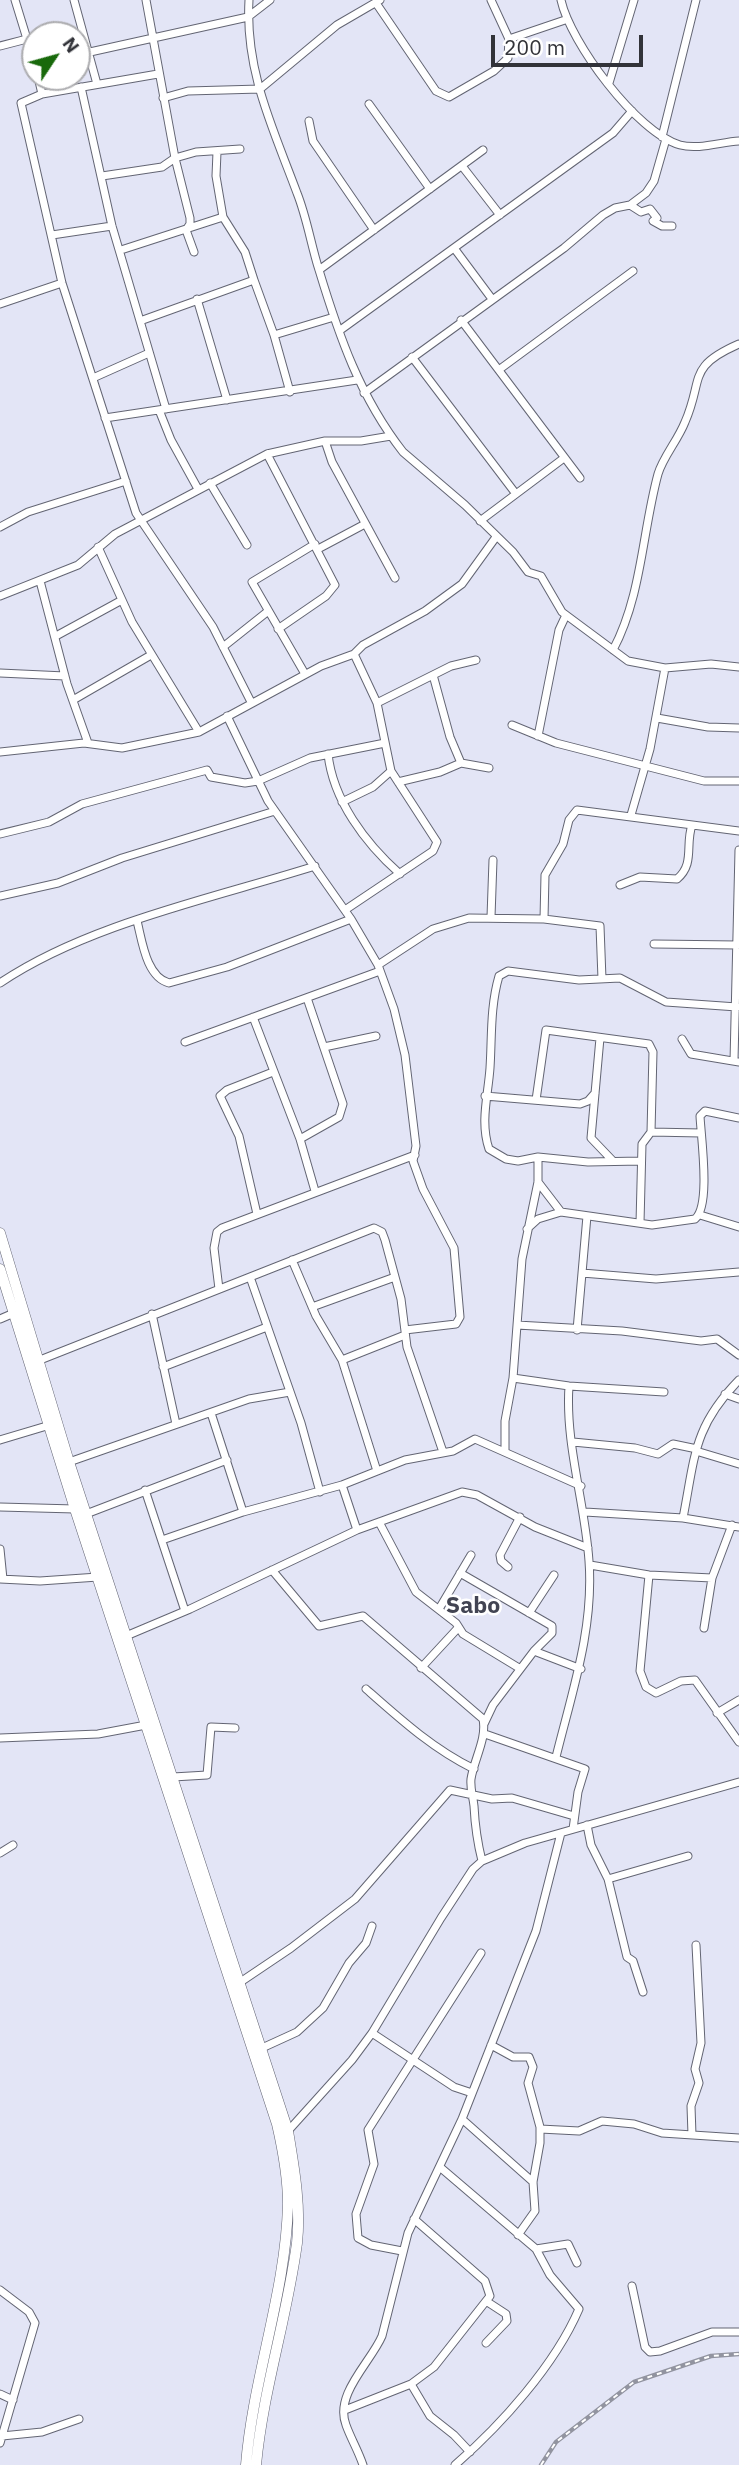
<!DOCTYPE html>
<style>
body{margin:0}
#map{position:relative;width:739px;height:2465px;overflow:hidden;background:#e3e5f6;font-family:"IBM Plex Sans",sans-serif}
canvas{display:block}
.north{position:absolute;left:21px;top:21px;width:70px;height:70px;box-sizing:border-box;background:#fff;border:2px solid #adadb0;border-radius:50%;rotate:54deg;font-size:19px;font-weight:700;line-height:28px;text-align:center;color:#323339}
.north::after{content:'';display:block;margin:auto;width:24px;height:32px;background:#18690b;clip-path:polygon(50% 0,100% 100%,50% 72%,0 100%)}
.scale{position:absolute;left:491px;top:35px;width:152px;height:32px;box-sizing:border-box;border:4px solid #323339;border-top:0;padding-left:9px;font-size:21px;line-height:24px;white-space:nowrap;color:#323339;-webkit-text-stroke:5px #fff;paint-order:stroke}
</style>
<div id="map">
<canvas width="739" height="2465"></canvas>
<div class="north">N</div>
<div class="scale">200 m</div>
</div>
<script>
const ctx = document.querySelector('canvas').getContext('2d');
ctx.lineJoin = 'round';
function trace(path, color, width, dash) { ctx.strokeStyle = color; ctx.lineWidth = width; ctx.lineCap = dash ? 'butt' : 'round'; ctx.setLineDash(dash || []); ctx.stroke(path); }
function label(font, color, halo, rows, align = 'center') {
  ctx.font = font + ' "IBM Plex Sans",sans-serif'; ctx.lineWidth = 5; ctx.setLineDash([]); ctx.textBaseline = 'middle'; ctx.strokeStyle = halo; ctx.fillStyle = color; for (const [text, x, y, turn = 0] of rows) {
    ctx.save(); ctx.translate(x, y); ctx.rotate((+turn || 0) * Math.PI / 180); ctx.textAlign = isNaN(turn) ? turn : align; if (halo) ctx.strokeText(text, 0, 0); ctx.fillText(text, 0, 0); ctx.restore();
  }
}
const minor = new Path2D(`
 M15 0 35 65
 M74 0 97 84
 M146 0 175 158 190 218V224L186 230 194 252
 M249 0C245 72 273 128 297 193 307 218 311 245 319 270 339 336 360 397 403 452L465 505 513 552 528 572 541 576 562 612 628 661 665 668 711 664 739 667
 M561 0C570 42 637 133 680 145 698 150 721 142 739 141
 M376 3 436 91 449 97 494 71 508 58 509 39 491 0
 M509 39 565 20
 M0 46 27 39
 M90 52 248 17 270 0
 M158 74 42 94 21 103 62 283 136 513 213 627 251 702
 M38 77 42 94
 M609 83 634 0
 M81 87 112 226 166 409
 M163 98 188 91 260 89 337 25 380 0
 M369 104 430 189
 M309 121 313 141 374 230
 M662 137 696 0
 M462 166 500 215
 M102 176 162 167 175 158 196 152 240 149
 M630 205 641 212 650 209 657 218 653 221 662 226H672
 M223 217 245 252 254 280
 M52 235 112 226
 M454 248 492 299
 M121 250 223 217 216 176 217 152
 M319 270 483 150
 M197 299 227 400
 M0 304 62 283
 M461 320 580 478
 M140 321 254 280 274 335 290 392
 M339 331 613 133 632 111
 M274 335 334 317
 M412 357 516 494
 M500 369 633 271
 M93 378 149 353
 M364 393 564 248 603 215 615 208 630 205 646 193 654 181 666 139
 M159 410 171 440 198 489
 M105 418 357 380
 M325 441 332 462 395 578
 M267 454 335 585 326 596 278 629
 M210 483 247 545
 M480 521 564 458
 M0 527 28 512 126 481
 M98 547 132 622 199 732
 M318 549 365 524
 M40 581 67 684 88 743
 M0 596 78 565 115 534 267 454 325 441H361L391 436
 M56 636 122 600
 M223 647 267 612
 M613 650C642 595 642 533 658 474 663 457 678 440 685 422 704 379 686 367 739 344
 M0 673 65 676
 M305 674 252 582 315 544
 M433 675 450 737 461 763
 M73 700 151 655
 M377 703 451 666 476 660
 M227 716 268 801 351 919 378 965 394 1009 405 1055 416 1146 413 1161 423 1189 454 1248 460 1317 456 1324 405 1330
 M657 718 708 727 739 728
 M512 725 556 743 704 781H739
 M538 736 559 630 566 615
 M0 752 84 743 122 748 199 732 321 666 354 654 363 645 425 611 462 584 496 537
 M328 754C333 800 365 843 400 874
 M398 782 440 772 461 763 489 768
 M342 802 373 787 391 771
 M631 815 650 749 665 668
 M0 834 49 822 82 804 207 770 211 777 245 783 258 781 310 758 385 743
 M620 885 640 877 677 879C695 864 685 845 692 825
 M0 896 58 883 122 858 275 811
 M345 910 433 851 437 842 391 771 377 703 354 654
 M491 917 493 860
 M544 919 545 875 563 844 569 820 577 810 739 831
 M137 921C142 940 146 977 169 983L227 967 351 919
 M654 944 737 945
 M378 965 433 929 469 918 544 919 600 926 602 979
 M0 983C87 924 214 898 315 866
 M253 1017 300 1139 315 1191
 M600 1038 591 1138 612 1160
 M682 1039 691 1054 739 1062
 M185 1042 380 971
 M324 1047 376 1036
 M734 1061 739 850
 M485 1096 580 1104 588 1101 595 1093
 M536 1100 546 1030 649 1044 653 1052 651 1132 642 1144 640 1223
 M651 1132 701 1133
 M300 1139 339 1117 343 1104 307 998
 M641 1161 588 1162 538 1157 518 1161 506 1159 489 1149C480 1122 488 1096 490 1068 492 1037 490 1007 499 976L508 971 579 980 620 978 666 1002 737 1007
 M538 1182 561 1212 652 1225 695 1219C711 1206 701 1137 700 1116L705 1111 739 1118
 M257 1214 239 1136 220 1096 227 1090 273 1072
 M700 1215 739 1227
 M527 1229 538 1219 561 1212
 M292 1260 316 1316 342 1360 377 1471
 M582 1273 656 1279 739 1272
 M250 1277 301 1423 320 1492
 M219 1289 214 1248 217 1232 222 1228 415 1155
 M312 1307 395 1277
 M152 1314 176 1424
 M0 1319 14 1313
 M517 1325 622 1331 701 1341 717 1339 739 1355
 M577 1330 587 1216
 M40 1360 374 1228 382 1232 385 1240 401 1299 407 1347 443 1452
 M342 1360 405 1335
 M163 1367 267 1327
 M513 1378 569 1386 664 1392
 M725 1394 739 1399
 M211 1413 243 1512
 M0 1440 50 1425
 M573 1442 635 1448 658 1454 673 1444 697 1449
 M505 1451V1421L513 1378 522 1259 538 1182V1157
 M696 1451 739 1464
 M69 1462 249 1399 290 1392
 M342 1485 357 1530
 M145 1490 185 1611
 M0 1507 75 1509
 M585 1512 683 1518 739 1527
 M86 1514 227 1460
 M683 1518C695 1457 693 1427 739 1380
 M379 1522 416 1592 456 1623 463 1634 519 1668
 M162 1540 243 1512 342 1485 405 1460 453 1451 475 1439 581 1486
 M0 1549 3 1579
 M590 1565 649 1575 712 1578
 M508 1567 501 1561 500 1555 520 1517
 M272 1570 319 1626 363 1616 483 1719C487 1739 474 1759 471 1779 470 1789 473 1796 474 1806 475 1826 477 1841 482 1861
 M460 1573 552 1626V1633L534 1651
 M649 1575 640 1671 646 1687 656 1693 681 1681 695 1680 739 1742
 M0 1579 40 1581 98 1577
 M439 1609 471 1555
 M529 1613 554 1575
 M704 1628 712 1578 732 1525
 M126 1636 190 1609 357 1530 462 1492 477 1495 535 1527 588 1548
 M421 1668 458 1628
 M366 1689C400 1719 433 1749 474 1769
 M717 1713 739 1700
 M484 1724 493 1705 534 1651 581 1669
 M485 1734 585 1769 578 1792 573 1829
 M0 1738 98 1734 146 1725
 M556 1757C572 1692 594 1629 589 1561 585 1503 565 1444 569 1386
 M173 1777 207 1775 211 1727 235 1728
 M587 1825 591 1845 608 1879 627 1957 633 1961 643 1992
 M0 1853 13 1845
 M608 1879 688 1856
 M239 1983 291 1948 355 1899 450 1790 492 1799 512 1798 574 1816
 M372 2033 454 2087 472 2093
 M491 2045 513 2057H529L533 2067 528 2083 540 2127V2143L533 2182 535 2211 518 2235
 M262 2048 297 2032 323 2008 349 1963 366 1943 372 1926
 M462 2119 533 2182
 M540 2129 579 2131 602 2121 634 2124 662 2133 739 2138
 M288 2131 352 2060 372 2033 441 1918 473 1869 482 1861 525 1843 739 1782
 M692 2135 691 2106 699 2083 695 2069 701 2043 696 1945
 M441 2168 536 2249 550 2275 579 2309C555 2365 501 2425 455 2465
 M536 2249 568 2244 577 2263
 M402 2251 371 2245 358 2238 356 2214 374 2164 368 2130 481 1953
 M632 2286 645 2347 650 2352 660 2351 712 2332H739
 M0 2290 29 2312 35 2323 0 2443
 M486 2301 506 2314 507 2321 486 2343
 M411 2384 430 2416 454 2435 470 2452
 M0 2394 13 2400
 M345 2410 411 2384 434 2367 490 2296 485 2281 414 2219
 M2 2436 42 2432 79 2419
 M363 2465C358 2450 351 2439 346 2425 334 2394 371 2362 382 2336L408 2233 462 2119 536 1931 561 1833`);
const major = new Path2D(`
 M0 1233 69 1462 288 2131C294 2167 301 2206 297 2243 287 2318 263 2390 256 2465
 M0 1269 75 1509 277 2124C283 2150 288 2177 288 2204 286 2292 253 2377 246 2465`);
trace(minor, '#636573', 9);
trace(major, '#636573', 11);
trace(minor, '#fff', 7);
trace(major, '#fff', 10);
const rail = new Path2D(`
 M541 2465 556 2442 634 2382 711 2356 739 2354`);
trace(rail, '#9294a0', 4.5);
trace(rail, '#fff', 2, [5]);
label('bold 23px', '#424452', '#fff', [
 ["Sabo",473,1606]
]);
</script>
